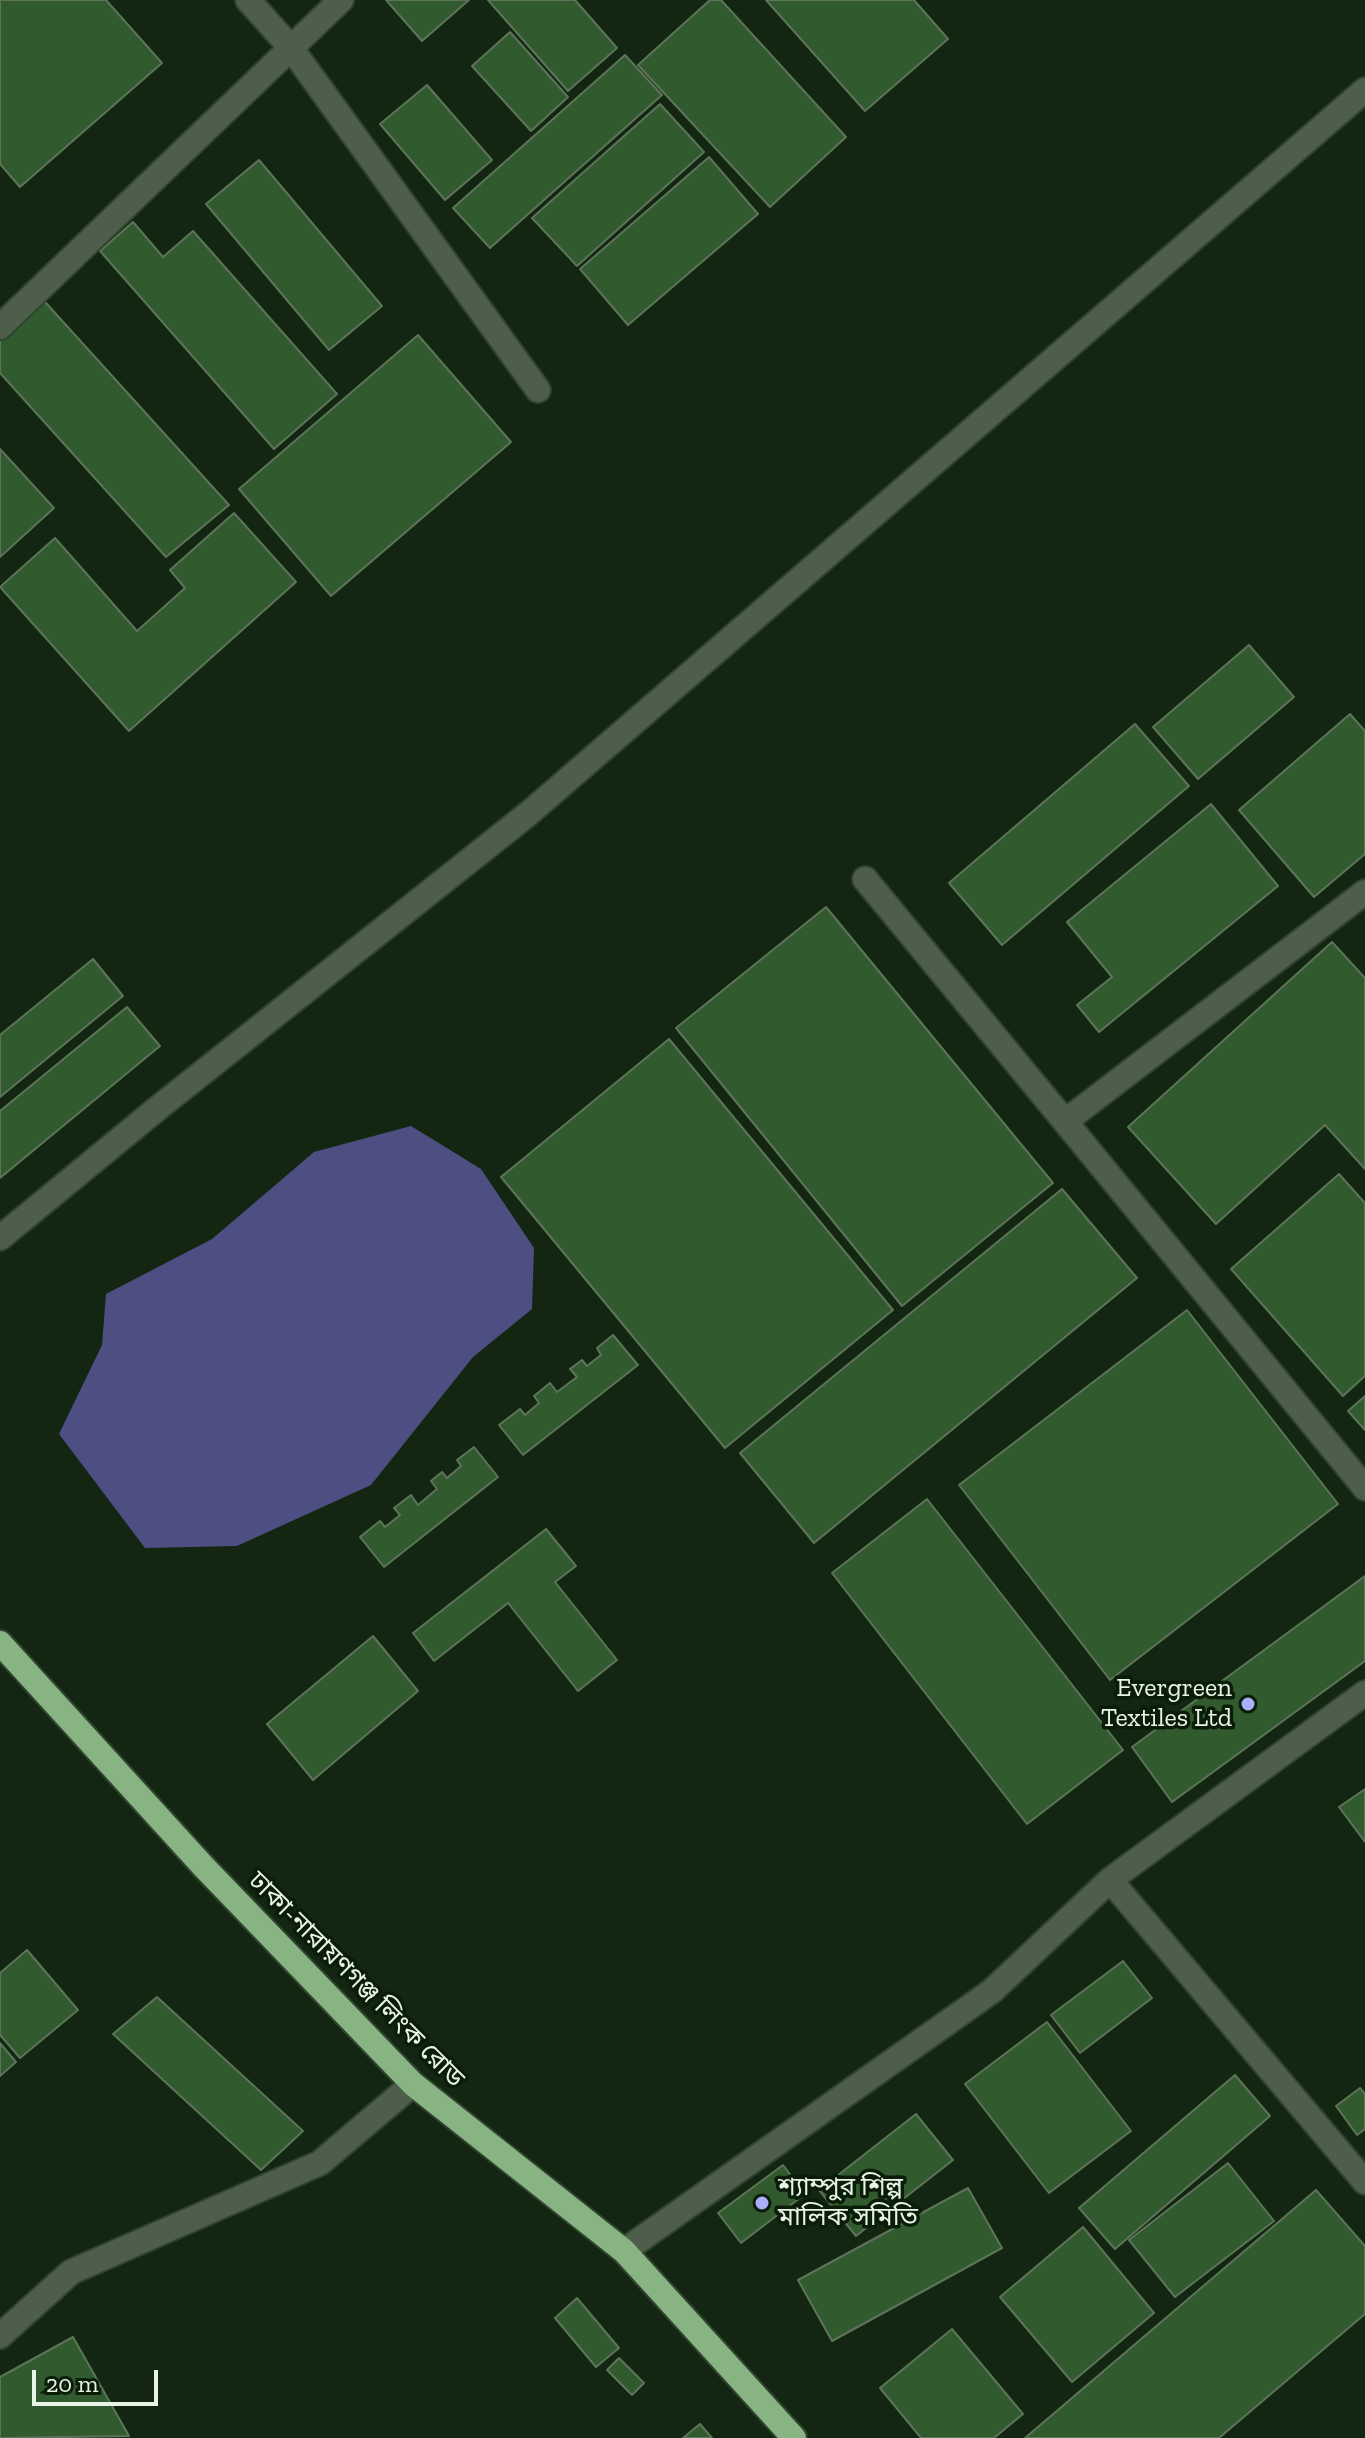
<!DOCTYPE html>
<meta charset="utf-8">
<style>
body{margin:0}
#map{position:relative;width:1365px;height:2438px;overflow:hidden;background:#122611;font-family:"Zilla Slab",serif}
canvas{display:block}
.scale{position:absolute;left:32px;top:2370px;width:126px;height:36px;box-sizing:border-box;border:4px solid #e8f5e6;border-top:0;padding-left:10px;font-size:24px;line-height:28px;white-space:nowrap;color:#e8f5e6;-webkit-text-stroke:6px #091d08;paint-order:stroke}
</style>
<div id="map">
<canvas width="1365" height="2438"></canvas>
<div class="scale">20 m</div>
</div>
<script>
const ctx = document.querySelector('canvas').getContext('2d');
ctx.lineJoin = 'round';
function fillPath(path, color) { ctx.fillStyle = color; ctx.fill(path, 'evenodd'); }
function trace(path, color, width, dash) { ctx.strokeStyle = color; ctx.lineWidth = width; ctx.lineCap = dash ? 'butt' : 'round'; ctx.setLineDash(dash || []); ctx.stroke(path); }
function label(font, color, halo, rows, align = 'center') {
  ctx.font = font + ' "Zilla Slab","Noto Sans Bengali",serif'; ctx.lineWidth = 7; ctx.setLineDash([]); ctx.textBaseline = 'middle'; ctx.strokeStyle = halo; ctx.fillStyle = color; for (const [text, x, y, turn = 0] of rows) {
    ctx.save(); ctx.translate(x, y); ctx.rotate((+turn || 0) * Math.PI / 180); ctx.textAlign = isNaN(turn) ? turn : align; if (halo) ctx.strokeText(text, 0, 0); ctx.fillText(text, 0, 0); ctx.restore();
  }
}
fillPath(new Path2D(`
 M411 1126 481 1169 534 1248 532 1309 473 1357 371 1485 237 1546 145 1548 59 1434 102 1345 106 1294 212 1239 314 1152Z`), '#4d4f82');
const building = new Path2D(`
 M0 0H106L162 63 20 187 0 164Z
 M386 0H469L422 41Z
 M488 0H575L617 48 568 91Z
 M710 0H721L846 137 770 207 638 65Z
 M766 0H914L948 39 865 111Z
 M510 32 568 97 531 131 472 66Z
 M625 55 662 95 490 248 453 208Z
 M427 85 492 160 445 200 380 124Z
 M660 104 704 152 577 266 532 218Z
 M709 157 758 214 628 325 580 269Z
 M259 160 382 306 329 350 206 204Z
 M133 222 163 257 193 231 337 394 274 449 100 251Z
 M37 293 229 505 166 557 0 373V328Z
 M418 335 511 442 331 596 239 489Z
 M0 449 54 508 0 557Z
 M234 513 296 582 129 731 0 587 55 538 137 631 185 588 170 570Z
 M1249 645 1294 697 1198 779 1153 727Z
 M1350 714 1365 731V854L1314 897 1239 810Z
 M1135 724 1189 786 1002 945 949 883Z
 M1211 804 1278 886 1099 1032 1077 1005 1112 977 1067 922Z
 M826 907 1053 1183 902 1306 676 1028Z
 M1332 942 1365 978V1169L1325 1125 1216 1224 1128 1127Z
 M93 959 123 996 0 1097V1035Z
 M127 1007 160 1046 0 1178V1111Z
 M669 1039 893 1310 725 1448 501 1177Z
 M1339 1174 1365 1203V1376L1343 1396 1231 1269Z
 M1062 1189 1137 1278 814 1543 740 1453Z
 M1187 1310 1338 1504 1110 1680 959 1485Z
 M613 1335 638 1365 523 1455 499 1425 520 1409 525 1415 539 1403 534 1396 550 1383 557 1392 577 1377 570 1369 582 1360 587 1366 601 1355 597 1348Z
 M1365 1396V1430L1348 1411Z
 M474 1447 498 1477 384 1567 360 1537 380 1521 385 1527 400 1515 394 1508 411 1495 418 1505 437 1489 431 1481 442 1472 447 1478 461 1466 457 1460Z
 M927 1499 1123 1750 1027 1824 832 1573Z
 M546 1529 576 1566 555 1582 617 1660 578 1691 508 1603 434 1661 413 1633Z
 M1365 1576V1661L1172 1802 1132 1747Z
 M373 1636 418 1691 313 1780 267 1724Z
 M1365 1789V1842L1339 1807Z
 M27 1950 78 2010 20 2058 0 2035V1973Z
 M1123 1961 1152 1998 1080 2053 1051 2015Z
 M157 1997 303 2131 261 2170 113 2034Z
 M1047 2022 1131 2131 1049 2193 965 2084Z
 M0 2043 16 2062 0 2076Z
 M1235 2075 1270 2116 1115 2249 1079 2208Z
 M1360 2088 1365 2094V2129L1357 2135 1336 2106Z
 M916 2114 953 2160 856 2236 819 2190Z
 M1228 2163 1274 2221 1175 2297 1129 2240Z
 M783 2165 805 2194 741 2243 718 2213Z
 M968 2188 1002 2248 832 2341 798 2280Z
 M1316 2190 1365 2246V2314L1219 2438H1025Z
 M1083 2227 1154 2313 1072 2382 1000 2297Z
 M577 2298 619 2348 596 2367 555 2318Z
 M952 2329 1023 2414 994 2438H921L880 2388Z
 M73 2337 129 2436 0 2438V2377Z
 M619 2358 644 2383 632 2395 607 2370Z
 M700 2424 712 2438H683Z`);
fillPath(building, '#325a2f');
trace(building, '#5d745a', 2);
const minor = new Path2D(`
 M248 0 291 48 538 390
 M0 327 341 0
 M865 879C1033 1081 1198 1285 1365 1488
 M1067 1120 1365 892
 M0 1238 158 1108 528 814 1365 90
 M1110 1880 1365 2182
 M624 2251 992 1991 1110 1880 1365 1693
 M0 2336 71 2272 320 2163 413 2084`);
const highway = new Path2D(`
 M0 1643 203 1866 413 2084 624 2251 794 2438`);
trace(minor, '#30432f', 28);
trace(highway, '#30432f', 28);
trace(minor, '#4d5e4b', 24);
trace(highway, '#88b484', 24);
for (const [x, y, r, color] of [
 [1248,1704,8,"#abaffb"],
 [762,2203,8,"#abaffb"]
]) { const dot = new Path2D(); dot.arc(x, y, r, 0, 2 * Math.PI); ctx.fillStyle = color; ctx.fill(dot); trace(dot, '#091d08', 3); }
label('26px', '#e8f5e6', '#091d08', [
 ["Evergreen",1232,1689],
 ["Textiles Ltd",1232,1719],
 ["শ্যাম্পুর শিল্প",778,2188,"left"],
 ["মালিক সমিতি",778,2218,"left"]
], 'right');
label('26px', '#e8f5e6', '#091d08', [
 ["ঢাকা-নারায়ণগঞ্জ লিংক রোড",356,1980,45]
]);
</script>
